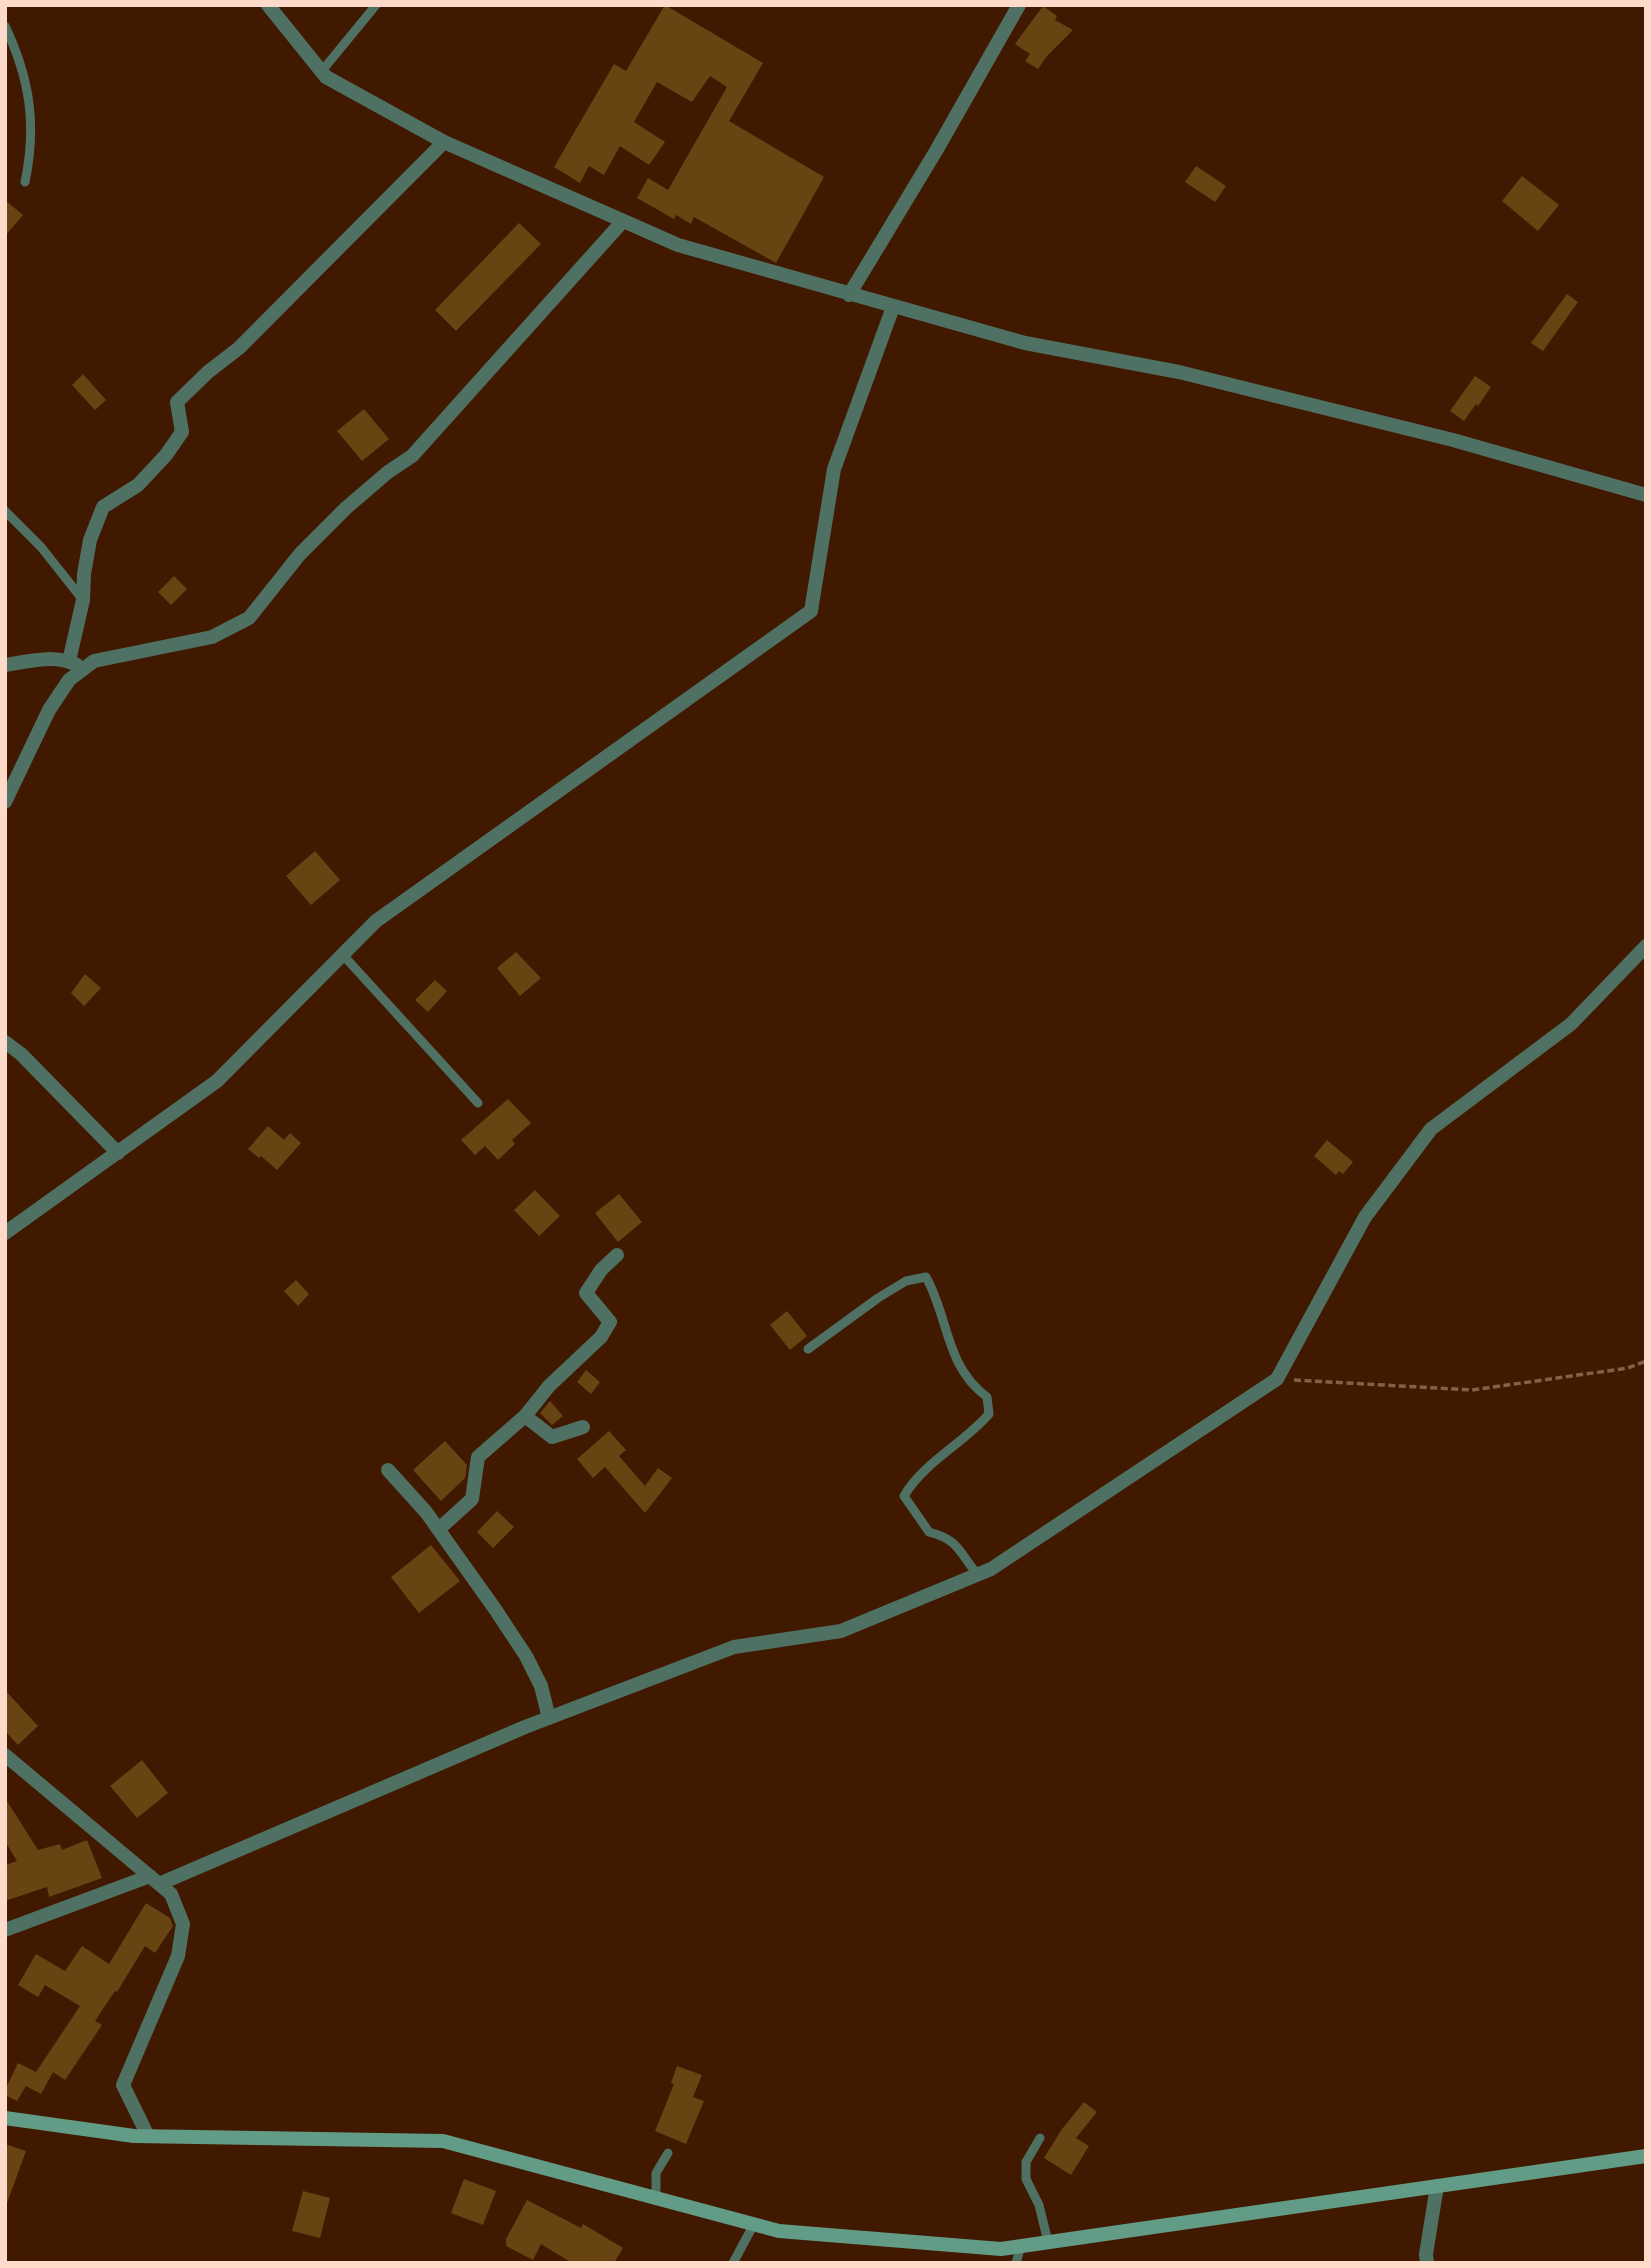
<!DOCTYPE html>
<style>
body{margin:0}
#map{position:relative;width:1651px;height:2268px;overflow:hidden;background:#411800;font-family:"Archivo Narrow",sans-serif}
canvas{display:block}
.frame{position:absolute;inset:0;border:7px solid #fddac9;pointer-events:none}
</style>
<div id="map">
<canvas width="1651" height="2268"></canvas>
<div class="frame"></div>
</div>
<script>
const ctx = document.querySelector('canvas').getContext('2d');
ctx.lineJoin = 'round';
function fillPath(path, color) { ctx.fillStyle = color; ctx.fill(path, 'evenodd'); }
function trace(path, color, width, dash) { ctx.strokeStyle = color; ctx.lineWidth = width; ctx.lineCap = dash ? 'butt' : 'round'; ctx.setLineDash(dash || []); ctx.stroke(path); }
fillPath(new Path2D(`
 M665 5 763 63 729 121 824 177 776 263 694 217 691 224 676 215 674 219 637 198 648 178 668 190 727 87 710 76 692 102 657 82 634 122 665 142 649 165 620 146 604 175 589 166 580 183 554 167 614 64 626 71Z
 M1043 6 1057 16 1055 20 1073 30 1047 56 1038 69 1025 61 1030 54 1015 44Z
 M1196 166 1226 186 1215 202 1185 182Z
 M1522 176 1559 205 1538 231 1502 201Z
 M5 200 23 215 5 236Z
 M519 223 541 244 456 331 435 310Z
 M1567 294 1578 302 1543 351 1531 343Z
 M83 374 106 400 95 410 72 385Z
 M1475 376 1491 387 1478 406 1476 404 1464 421 1450 411Z
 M364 409 389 439 362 461 337 431Z
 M174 576 187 589 171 605 158 592Z
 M315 851 340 880 311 905 286 876Z
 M516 952 541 978 520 996 497 968Z
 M85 974 101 988 84 1006 71 993Z
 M435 980 447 991 428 1012 415 1000Z
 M508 1099 531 1123 512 1140 515 1144 498 1160 485 1146 475 1155 461 1140Z
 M268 1126 284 1140 290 1133 301 1143 277 1170 261 1156 259 1158 248 1149Z
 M1327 1140 1353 1162 1343 1174 1339 1171 1336 1175 1314 1156Z
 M535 1190 560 1216 539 1236 514 1210Z
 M619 1194 642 1222 618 1242 595 1213Z
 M296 1280 309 1294 298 1306 284 1291Z
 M787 1311 807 1336 790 1350 770 1325Z
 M586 1370 600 1382 591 1394 577 1382Z
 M550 1401 563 1416 552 1425 540 1413Z
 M609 1431 626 1450 619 1456 645 1486 658 1468 672 1478 645 1513 605 1467 593 1478 577 1459Z
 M445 1441 467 1465 465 1478 441 1501 413 1470Z
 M497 1511 514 1527 493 1548 477 1532Z
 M431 1545 460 1581 419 1613 391 1577Z
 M5 1690 38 1726 18 1745 5 1731Z
 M142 1760 168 1793 137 1818 110 1786Z
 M5 1798 38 1850 60 1844 62 1850 87 1840 102 1878 49 1897 47 1887 5 1901V1865L17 1861 5 1841Z
 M146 1903 170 1918 173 1926 155 1953 145 1946 117 1992 115 1991 95 2021 102 2025 65 2080 53 2072 41 2094 26 2086 17 2101 5 2095V2090L18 2063 36 2072 80 2006 45 1985 38 1997 18 1985 36 1954 65 1971 82 1946 109 1964Z
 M677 2066 702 2075 693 2097 704 2101 686 2144 655 2131 674 2084 671 2083Z
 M1084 2102 1097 2112 1076 2138 1089 2146 1071 2175 1044 2158 1062 2129Z
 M5 2144 26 2151 7 2203H5Z
 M464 2179 496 2191 483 2225 451 2213Z
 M303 2191 330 2198 320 2238 292 2231Z
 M527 2200 581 2228 583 2224 623 2248 614 2263H572L541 2244 533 2260 506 2246V2239Z`), '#694413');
trace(new Path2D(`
 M1294 1380 1472 1390 1628 1368 1646 1361`), '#865f4a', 3.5, [7, 3.5]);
trace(new Path2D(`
 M5 26C30 79 37 125 25 182
 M321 72 376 5
 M5 511 41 547 83 600
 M343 955 478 1103
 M808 1349 878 1298 906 1281 926 1277C949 1318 945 1366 987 1397L989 1414C964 1443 923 1463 904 1496L929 1532C960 1540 959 1553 978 1575
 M1040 2138 1026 2162V2179L1039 2205 1048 2242
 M656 2198V2173L668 2153
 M733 2263 754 2224
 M1016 2263 1021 2246`), '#4e7163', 9);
trace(new Path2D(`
 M268 5 326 77 444 142 678 245 1025 343 1179 372 1453 440 1646 495
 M849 295 936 151 1019 5
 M69 661 83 600 84 574 90 540 103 507 138 485 166 455 182 432 177 402 208 372 239 348 444 142
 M5 665C29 661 55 654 77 665
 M5 802 49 710 69 680 94 661 212 637 249 618 300 554 346 508 388 472 412 456 623 221
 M5 1042 21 1054 118 1153
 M5 1233 217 1081 376 921 811 611 834 469 893 307
 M525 1416 549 1386 601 1337 610 1322 586 1293 601 1270 617 1255
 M388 1470 426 1512 495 1609 526 1656 541 1686 549 1718
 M439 1529 472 1499 478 1457 525 1416 552 1437 583 1427
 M5 1755 171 1894 183 1924 178 1956 123 2085 148 2136
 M159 1884 525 1727 734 1647 841 1631 991 1569 1277 1379 1365 1217 1431 1129 1571 1024 1646 946
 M5 1930 150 1876
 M1427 2263 1426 2254 1437 2186`), '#4e7163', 14);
trace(new Path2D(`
 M5 2118 134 2136 443 2141 779 2231 1001 2249 1646 2156`), '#629b86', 14);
</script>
